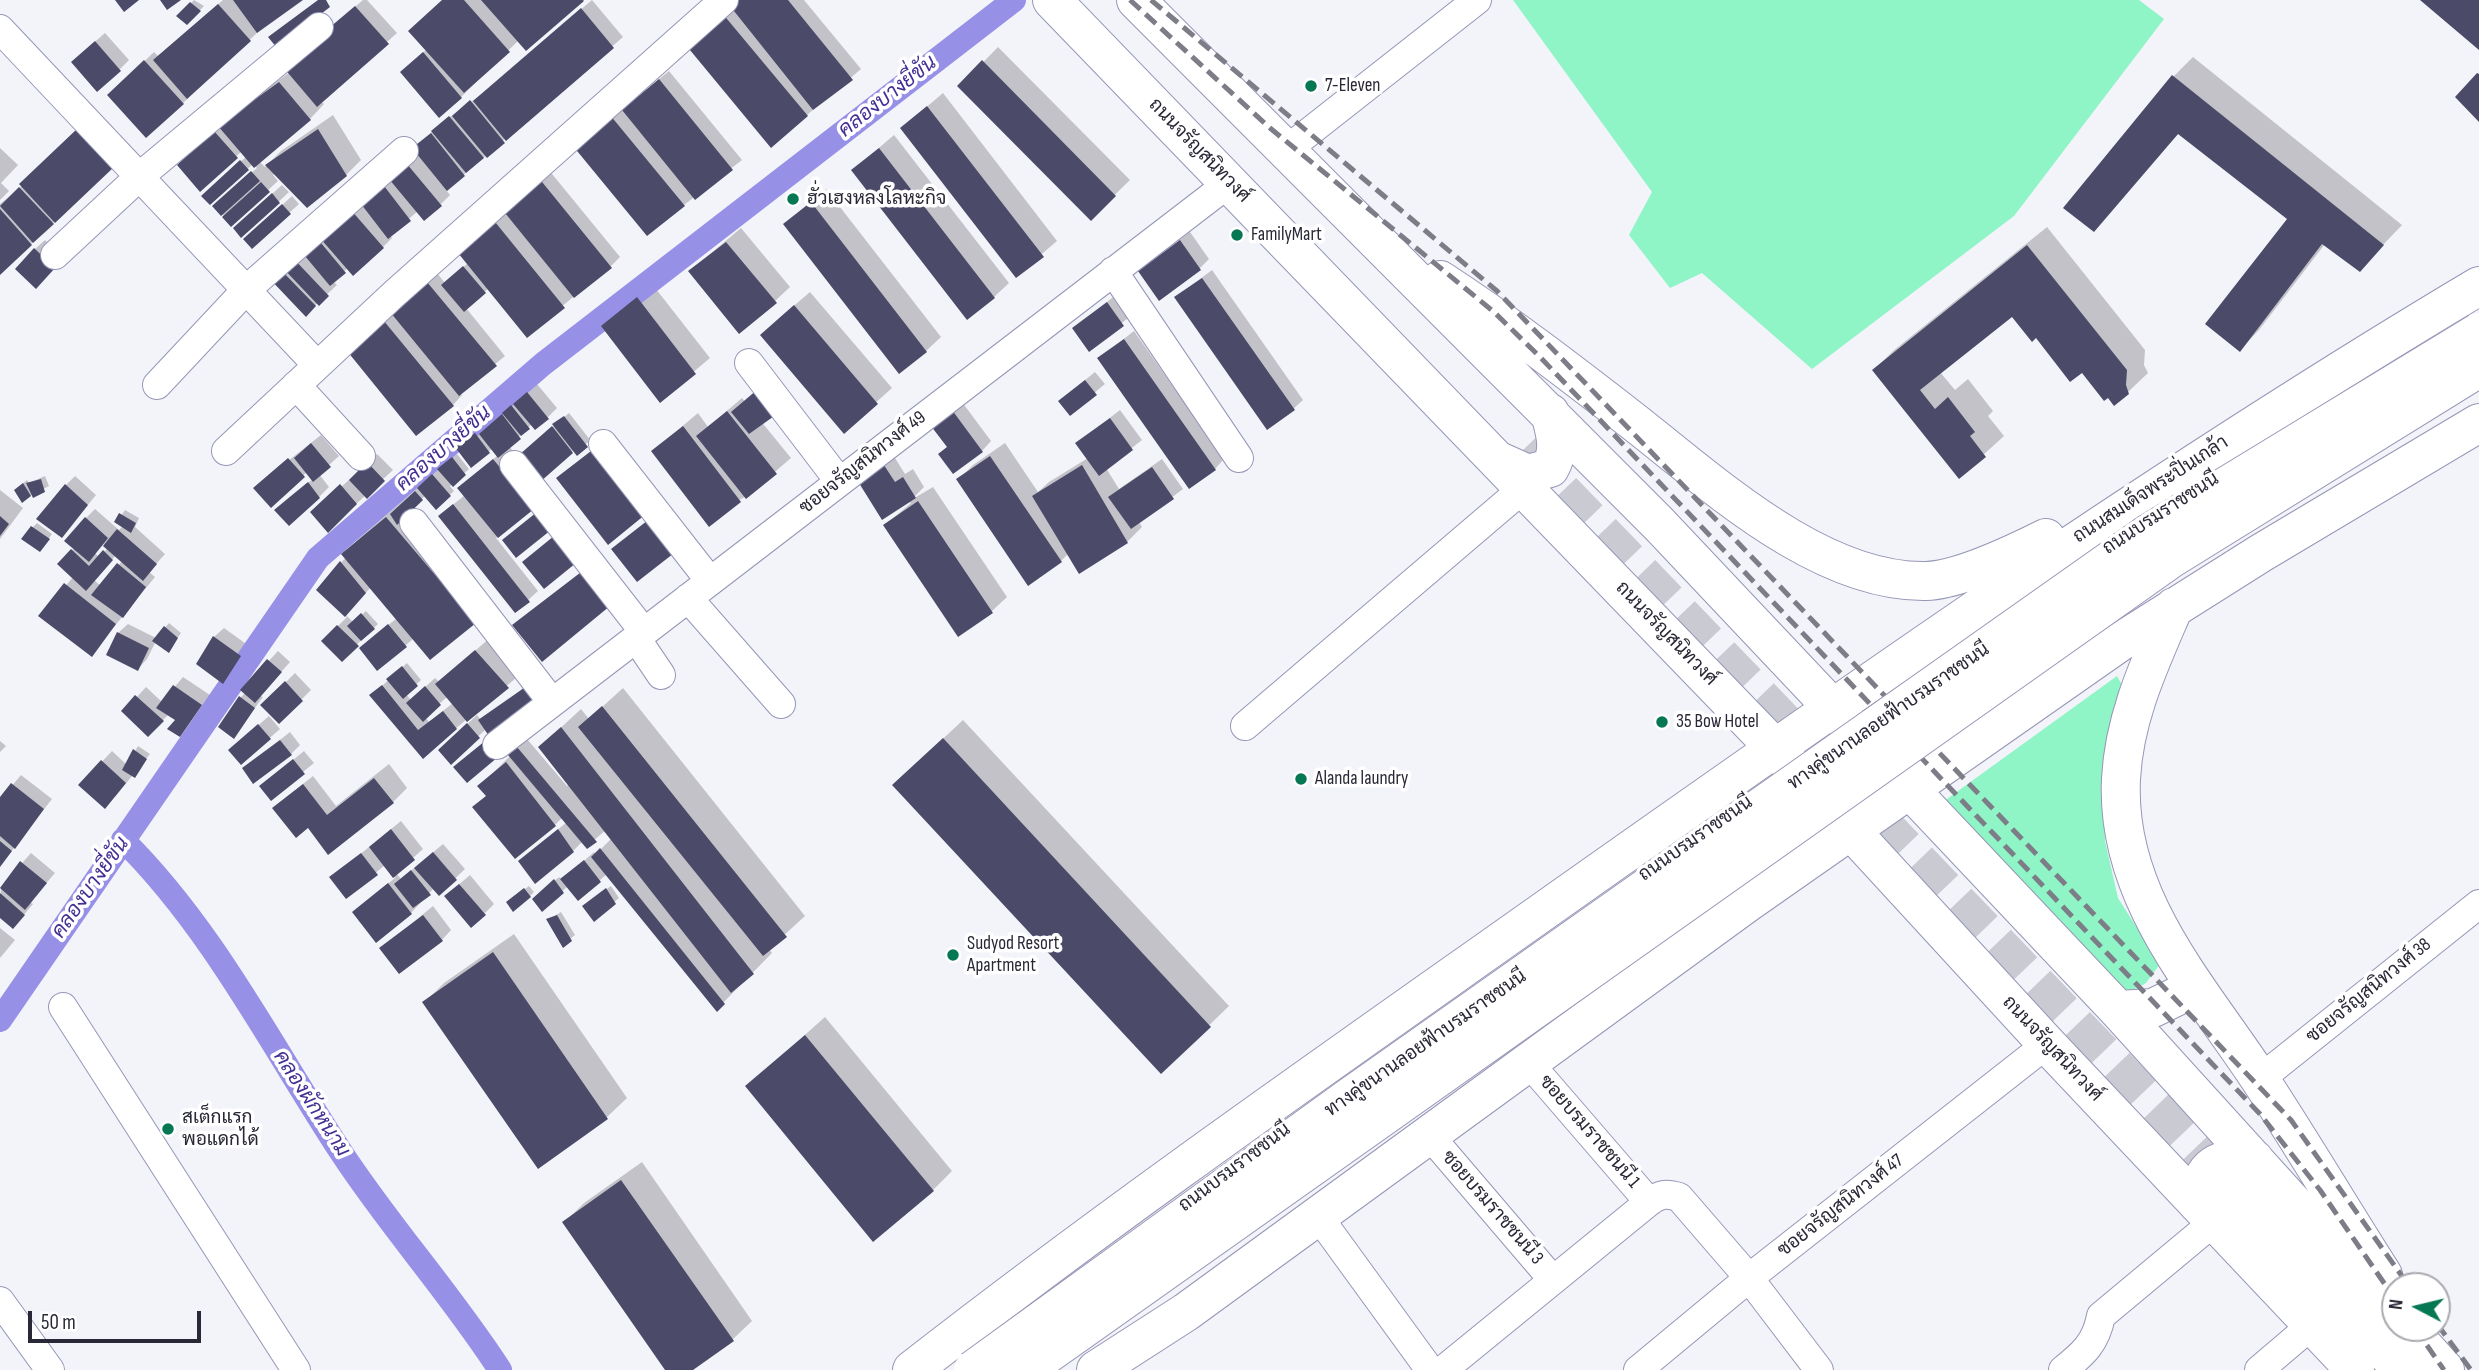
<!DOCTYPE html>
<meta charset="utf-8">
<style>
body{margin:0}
#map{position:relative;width:2479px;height:1370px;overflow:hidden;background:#f3f3fa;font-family:"Sofia Sans Condensed",sans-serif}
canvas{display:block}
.north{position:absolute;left:2381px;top:1272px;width:70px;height:70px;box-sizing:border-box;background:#fff;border:2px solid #a9a9af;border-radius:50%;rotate:277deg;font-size:19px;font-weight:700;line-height:28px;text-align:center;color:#282836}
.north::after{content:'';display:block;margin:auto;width:24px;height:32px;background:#057853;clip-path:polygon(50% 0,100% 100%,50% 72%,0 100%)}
.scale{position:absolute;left:28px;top:1311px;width:173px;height:32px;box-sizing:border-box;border:4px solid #282836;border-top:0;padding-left:9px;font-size:21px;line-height:24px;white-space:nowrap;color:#282836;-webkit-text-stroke:5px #fff;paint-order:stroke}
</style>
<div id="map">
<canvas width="2479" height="1370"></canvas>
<div class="north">N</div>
<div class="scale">50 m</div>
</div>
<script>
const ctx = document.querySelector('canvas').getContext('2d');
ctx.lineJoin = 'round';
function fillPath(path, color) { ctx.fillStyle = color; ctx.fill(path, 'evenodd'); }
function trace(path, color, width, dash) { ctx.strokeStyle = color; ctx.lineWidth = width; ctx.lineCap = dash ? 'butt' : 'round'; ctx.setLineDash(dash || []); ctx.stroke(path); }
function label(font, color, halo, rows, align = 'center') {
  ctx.font = font + ' "Sofia Sans Condensed",Sarabun,sans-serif'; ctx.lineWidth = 7; ctx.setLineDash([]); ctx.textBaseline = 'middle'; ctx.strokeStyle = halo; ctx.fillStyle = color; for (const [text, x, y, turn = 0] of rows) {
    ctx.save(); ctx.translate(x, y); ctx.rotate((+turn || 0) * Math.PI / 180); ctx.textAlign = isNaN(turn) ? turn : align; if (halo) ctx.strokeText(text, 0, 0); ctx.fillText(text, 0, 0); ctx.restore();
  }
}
fillPath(new Path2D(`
 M1513 0H2139L2164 19 2014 216 1812 369 1702 273 1670 288 1629 235 1652 192Z
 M2117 676 2122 685 2104 792 2105 841 2118 898 2160 964 2146 983 2126 994 1940 804Z`), '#8ff5c6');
fillPath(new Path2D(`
 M194 0 204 6 187 23 179 16Z
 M223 0H300L259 31 183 103 109 95 154 52 158 56Z
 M363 0H367L397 33 321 101 324 104 310 119 259 161 265 167 281 151 333 115 361 160 346 175 275 173 273 175 278 181 231 224 215 206 257 168 253 164 210 203 213 186 247 156 242 151 201 189 179 165 235 112 290 72 295 57Z
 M443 0H583L526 48 519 40 461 97 411 63 427 49Z
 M592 0 623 37 446 190 450 195 441 204 424 218 418 211 390 235 392 238 383 247 348 268 333 281 337 285 306 314 270 277 419 154 424 139 443 122 482 94Z
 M739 0H804L861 69 807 115 688 44Z
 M105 33 129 60 119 70 83 52Z
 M998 47 1130 180 1091 218 960 86Z
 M2193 57 2402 225 2360 269 2325 244 2259 330 2240 350 2290 218 2179 133 2093 229 2173 77Z
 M669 71 742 160 684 205 576 146Z
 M943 93 1057 241 1016 276 902 128Z
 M894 135 1009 283 994 297 853 170Z
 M0 148 18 165 1 183 9 191 0 200Z
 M113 165 31 244 0 272V204L23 185Z
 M548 169 620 257 611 266 527 335 489 288 466 308 505 356 460 393 462 395 453 405 345 346 433 268 445 283 468 263 456 248Z
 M282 185 289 192 242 236 244 219Z
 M826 189 941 337 926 351 785 224Z
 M292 196 299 204 289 213 255 230Z
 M2047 227 2145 350 2144 365 2148 373 2128 392 2082 371 2012 314 1940 372 1955 390 1968 379 1993 411 1988 416 2004 436 1959 477 1874 370 1893 351Z
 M741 228 790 287 775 301 690 271Z
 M1190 232 1209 259 1200 268 1140 271Z
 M45 240 63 257 17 269 35 249Z
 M1212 270 1303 400 1293 409 1176 297Z
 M652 284 710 358 660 400 603 326Z
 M810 292 892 388 844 431 776 321Z
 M1117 294 1132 315 1089 349 1074 328Z
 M1134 331 1224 459 1215 469 1099 358Z
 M1095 372 1105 384 1070 413V392Z
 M537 384 557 408 548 417 532 424 509 446 533 476 541 437 569 413 591 441 574 450 538 481 533 508 496 538 538 591 516 611 450 507 465 495 460 488 498 455 493 448 472 466 458 447 485 425 487 428Z
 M742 398 791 458 747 496 739 500 653 451 698 413 708 427Z
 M962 402 991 441 982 451 940 454 948 446 933 426Z
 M1120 410 1142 440 1106 468 1119 489 1162 459 1183 489 1139 522 1142 527 1127 542 1079 571 1069 553 1061 561 959 479 973 465 1005 443 1038 492 1049 482 1088 458 1077 443Z
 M321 435 339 456 319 474 329 487 319 497 286 500 313 479 307 472 271 505 265 479Z
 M610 435 660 499 559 478Z
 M890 450 905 474 913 469 924 487 911 500 933 487 1007 597 992 611 959 634 885 525 911 503 856 475Z
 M377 454 393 470 328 530 313 513Z
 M457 454 469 469 450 486 454 491 436 507 426 495 413 507 494 603 474 622 414 638 405 646 371 639 397 618 371 587 346 615 353 622 366 611 378 624 342 659 323 641 347 617 318 590 346 557 344 554 363 535Z
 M45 476 49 486 22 500 20 486 27 480 29 483Z
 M75 476 96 495 62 536 66 485Z
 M0 490 23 508 0 539Z
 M95 509 119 530 123 526 117 522 125 510 139 518 135 527 165 554 149 572 155 577 91 655 41 616 73 577 59 564 75 547 86 518ZM104 544 108 548 99 557 95 553ZM116 555 123 560 101 586 94 580Z
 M37 523 52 534 44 545 32 528Z
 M169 623 181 633 172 646 156 641 147 659 138 669 118 633 128 624 156 638Z
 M224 628 249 646 223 682 214 637Z
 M491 637 522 673 423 756 371 696 407 663 421 680 406 694 411 700 435 678 439 682ZM448 696 453 703 429 722 425 717Z
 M278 651 290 662 260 696 263 697 234 736 240 698 246 692 242 690Z
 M295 673 311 690 279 722 263 705Z
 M183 677 210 695 180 735 177 719 169 714 148 735 124 711 146 687 162 702Z
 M534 680 545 696 491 736 486 729 451 762 449 741 477 715 481 720Z
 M623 688 805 916 769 949 772 953 717 1009 607 874 578 899 568 886 542 910 534 899 559 877 562 880 594 852 596 854 612 838 606 830 587 846 583 841 573 851 530 852 567 822 563 817 555 825 474 807 487 795 480 786 527 739 567 786 569 784 540 747 581 709 589 719Z
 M269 716 280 729 241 763 240 741Z
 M963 720 1229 1006 1161 1072 914 766Z
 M290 732 300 745 291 754 244 768Z
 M0 741 6 746 0 752Z
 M138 746 150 754 115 797 80 785 112 751 127 765Z
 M304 751 314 763 271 798 261 786Z
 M389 764 407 788 393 802 311 829 284 799 313 776 336 806Z
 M21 775 52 799 0 866V800Z
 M401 821 423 849 396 873 401 879 443 844 465 869 439 894 434 888 411 913 364 903 395 878 385 865 347 897 332 877Z
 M31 853 55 873 30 902 33 904 22 917 0 916 1 887Z
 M470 875 494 904 485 913 456 887Z
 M529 886 534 892 530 896 513 898Z
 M611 886 619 898 594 919 589 902Z
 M433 906 451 930 442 940 382 948Z
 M561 912 575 935 570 939 548 920Z
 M0 928 15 940 0 958Z
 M514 934 627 1098 607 1117 538 1166 425 1002 444 983Z
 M825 1017 952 1171 933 1190 747 1086Z
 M642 1162 752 1321 732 1340 690 1370H668L565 1222 584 1203Z`), '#0003');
trace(new Path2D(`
 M123 840C213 929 272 1047 341 1152 390 1227 451 1294 500 1370
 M0 1020 318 558 543 364 1014 0`), '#9790e7', 24);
fillPath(new Path2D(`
 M115 0H139L124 12Z
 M160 0H181L167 10Z
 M233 0H303L257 33Z
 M318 0H326L330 7 277 48 268 37Z
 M442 0H464L510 52 464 93 408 31Z
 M481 0H583L584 1 526 51Z
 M738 0H788L853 80 813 110 730 6Z
 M2420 0H2479V50Z
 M190 2 201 11 187 25 176 16Z
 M218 4 251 41 187 99 153 60Z
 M355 6 389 44 317 107 283 67Z
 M581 8 614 48 506 141 473 101Z
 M722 13 808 116 771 148 685 44Z
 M95 41 121 71 97 92 71 62Z
 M423 52 462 98 439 118 400 72Z
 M144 60 184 104 146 138 107 95Z
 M982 60 1116 196 1091 221 957 86Z
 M2477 73 2479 74V122L2455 97Z
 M2172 75 2384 245 2360 272 2322 244 2240 352 2205 324 2287 219 2178 134 2094 232 2063 208Z
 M659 79 733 170 695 200 622 110Z
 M279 82 311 120 254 168 218 126Z
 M470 100 505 143 487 158 452 116Z
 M927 106 1044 257 1016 278 900 128Z
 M610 115 685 206 647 236 573 146Z
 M449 116 484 158 466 173 431 131Z
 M78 128 114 167 55 223 19 184Z
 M318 129 347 176 307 208 265 165Z
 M214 131 238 158 200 192 177 165Z
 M431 133 465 176 447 191 412 148Z
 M879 148 995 298 967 320 851 170Z
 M240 160 249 170 210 205 201 196Z
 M407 164 442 206 424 221 389 179Z
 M251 171 260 181 221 216 212 206Z
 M538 177 612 268 574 298 501 208Z
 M261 182 270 192 231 227 222 217Z
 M381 182 411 221 388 239 358 200Z
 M19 187 54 224 33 243 0 206Z
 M272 193 280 203 241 238 233 228Z
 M811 202 927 352 899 374 783 224Z
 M282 204 291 214 252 249 243 239Z
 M0 209 32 245 0 275Z
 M351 210 384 248 353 276 320 238Z
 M491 217 565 308 527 338 454 248Z
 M316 237 346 273 330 286 300 250Z
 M1180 240 1201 270 1159 301 1138 271Z
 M726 242 777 303 739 334 688 271Z
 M2027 245 2127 370 2126 385 2129 394 2114 406 2108 398 2104 401 2082 373 2070 382 2036 338 2032 342 2012 317 1920 390 1935 409 1948 397 1975 432 1970 436 1986 457 1959 479 1872 370Z
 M34 248 55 268 36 289 15 269Z
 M291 256 329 296 319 306 281 266Z
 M463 266 486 293 464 312 441 285Z
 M278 267 316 306 306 317 268 277Z
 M422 276 497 366 459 396 386 307Z
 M1202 278 1295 410 1267 430 1174 297Z
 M637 297 696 374 660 403 601 326Z
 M1107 302 1124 326 1089 352 1072 328Z
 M794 305 878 404 844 434 760 335Z
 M379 315 454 406 416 436 343 346Z
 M1124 339 1216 470 1189 489 1097 358Z
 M1085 380 1097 395 1070 416 1058 401Z
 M758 389 777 414 749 434 731 412Z
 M527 392 549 419 535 430 513 404Z
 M511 405 530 429 521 436 502 413Z
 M952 410 983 452 953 474 938 454 947 447 931 426Z
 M727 411 777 474 746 499 696 436Z
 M502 414 521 439 498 458 479 434Z
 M564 416 588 447 577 456 552 424Z
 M1110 418 1133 450 1099 476 1075 443Z
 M552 426 573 453 540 482 519 455Z
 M683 426 741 502 709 527 651 451Z
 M475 433 490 453 471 468 455 447Z
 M311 443 331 467 313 482 294 458Z
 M595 448 646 514 608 545 556 478Z
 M990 456 1062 562 1028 586 956 479Z
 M452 457 466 475 453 487 437 469Z
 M288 458 305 477 271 508 253 488Z
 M493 459 534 509 498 538 457 488Z
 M880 459 895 482 903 477 916 498 882 520 854 475Z
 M367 462 385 481 367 499 349 480Z
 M1082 465 1128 543 1079 574 1032 496Z
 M1152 467 1174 499 1131 529 1108 497Z
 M432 474 451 496 436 510 417 488Z
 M41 479 45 492 33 498 26 483Z
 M308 482 320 498 289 526 274 510Z
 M23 483 31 496 22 503 14 490Z
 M65 484 88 505 62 538 36 519Z
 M340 484 357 504 328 533 310 512Z
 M415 491 423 500 397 525 390 514Z
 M918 501 993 613 958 637 883 525Z
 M453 504 530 602 515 613 438 516Z
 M537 512 551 530 516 558 502 540Z
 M119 513 136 523 131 533 114 522Z
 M0 516 9 524 0 536Z
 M85 517 108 538 89 562 64 541Z
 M386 517 476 623 430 660 341 554Z
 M652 517 678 550 637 582 611 549Z
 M31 526 50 539 40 552 21 539Z
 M117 529 157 564 143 581 103 546Z
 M554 536 576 563 544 589 522 562Z
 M71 549 89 566 103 550 113 560 86 591 57 564Z
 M340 561 366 593 345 617 316 590Z
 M117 563 146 587 123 618 91 595Z
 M589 566 616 601 542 662 512 625Z
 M64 583 116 624 92 657 38 616Z
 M361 613 375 629 361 641 347 626Z
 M388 624 407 647 377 671 359 648Z
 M337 625 359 646 342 662 321 641Z
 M164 626 178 638 169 653 152 641Z
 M117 632 149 648 138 671 106 655Z
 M213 636 241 656 223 684 196 664Z
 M475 650 509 688 467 722 435 684Z
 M267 659 282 672 255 703 240 690Z
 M402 666 418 686 403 699 386 679Z
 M285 681 303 701 279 724 260 705Z
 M173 685 202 705 180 737 167 729 175 720 156 708Z
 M382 685 418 730 443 711 457 729 423 759 369 695Z
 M425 686 441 705 423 722 406 703Z
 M524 688 537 707 491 739 478 720Z
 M135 695 164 721 148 737 121 711Z
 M239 696 255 708 234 739 218 727Z
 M602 706 787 937 763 956 578 727Z
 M467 723 480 738 451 765 438 750Z
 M258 724 271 739 241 765 228 750Z
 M561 727 754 974 731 993 538 747Z
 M943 738 1211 1027 1161 1074 892 785Z
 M280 740 292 755 253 784 242 768Z
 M485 741 498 757 467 783 453 767Z
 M517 747 597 842 587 849 508 755Z
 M133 749 147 759 135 778 122 770Z
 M293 759 305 774 271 801 259 786Z
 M101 760 126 783 105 809 78 785Z
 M506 762 556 826 515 859 472 807 486 796 477 786Z
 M374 778 394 803 328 855 308 828 296 838 272 808 303 784 327 815Z
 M11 783 44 809 15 849 0 836V797Z
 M391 829 415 860 393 878 369 847Z
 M558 829 574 852 535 884 518 861Z
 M0 841 12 851 0 867Z
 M600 848 725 1004 717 1012 591 857Z
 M433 852 457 880 439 896 414 868Z
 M361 853 378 875 346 899 329 877Z
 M584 860 601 882 578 901 560 879Z
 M20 861 47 883 25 910 0 888Z
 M411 870 431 895 413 908 394 884Z
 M554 879 564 893 542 912 532 899Z
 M388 883 412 914 376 943 352 912Z
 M459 884 486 915 471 928 444 896Z
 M524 888 531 897 513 912 506 902Z
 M606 888 616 904 594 922 582 906Z
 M0 893 25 915 13 929 0 918Z
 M423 915 443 941 399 974 379 948Z
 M557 915 572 941 563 948 546 919Z
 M493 952 608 1119 538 1169 422 1002Z
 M805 1035 934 1191 873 1242 745 1086Z
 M621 1180 734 1341 693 1370H665L562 1222Z`), '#4b4a68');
trace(new Path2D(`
 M1523 450 2232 1187`), '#cacad3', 38, [38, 19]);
const minor = new Path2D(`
 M0 29 317 365
 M1285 151 1477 0
 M55 255 140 176 319 27
 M1113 271 1239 458
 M749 363 839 481
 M157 385 246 290 404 151
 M296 385 361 456
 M603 444 710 581
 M226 451 394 294 724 0
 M514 465 644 632
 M414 523 552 702
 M688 598 781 704
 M636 638 661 675
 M1245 726 1525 487
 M497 745 1229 183
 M63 1007 296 1370
 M1529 1063 1649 1202
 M2260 1079 2479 904
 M1430 1136 1553 1280
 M1318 1216 1430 1370
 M0 1301 50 1370
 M1443 1370 1649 1202C1660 1194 1666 1193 1679 1197L1749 1278 1819 1370
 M1638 1370 1749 1278 2047 1044
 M2063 1370C2083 1354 2096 1343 2101 1316L2215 1221
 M2259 1370 2313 1324`);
const primary = new Path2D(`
 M1052 0 1774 747 2047 1044 2355 1370
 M1136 0 1659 524 2118 1010 2395 1315
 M1440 280C1506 323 1567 370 1629 418 1709 480 1818 583 1926 581 1959 580 2016 553 2046 538
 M1499 461 1528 474 1550 468C1561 449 1555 433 1550 413
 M2174 607C2150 663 2124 717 2121 779 2115 898 2200 988 2261 1081 2303 1145 2342 1211 2383 1275
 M2118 1010 2153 1008 2194 988
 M2232 1187 2402 1370
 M2198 1204C2200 1164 2218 1157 2254 1159
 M2407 1328 2445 1370
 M912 1370C1121 1207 1339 1056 1555 903 1858 689 2160 476 2479 286
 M1096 1370 1186 1312 1747 903 2120 642 2261 553 2479 423`);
trace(minor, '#9696b7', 30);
trace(primary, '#9696b7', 40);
trace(minor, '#fff', 28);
trace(primary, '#fff', 38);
trace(new Path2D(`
 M1130 0 1270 128 1494 312 1541 358 2260 1114 2320 1190 2395 1299
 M1151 0 1497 291 2291 1120 2409 1286
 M2437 1324 2471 1370
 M2415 1328 2444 1370`), '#7d7d88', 5, [14, 7]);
const primaryBridge = new Path2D(`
 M973 1370 1347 1099 2149 533 2479 332
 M1025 1370 2172 558 2479 368`);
trace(primaryBridge, '#9696b7', 40, []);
trace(primaryBridge, '#fff', 38);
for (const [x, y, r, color] of [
 [1311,86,7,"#057853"],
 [793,199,7,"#057853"],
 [1237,235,7,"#057853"],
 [1662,722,7,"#057853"],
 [1301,779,7,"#057853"],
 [953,955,7,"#057853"],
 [168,1129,7,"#057853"]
]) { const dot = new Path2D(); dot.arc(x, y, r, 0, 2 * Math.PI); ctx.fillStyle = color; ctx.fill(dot); trace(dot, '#fff', 2.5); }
label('19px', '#282836', '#fff', [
 ["7-Eleven",1325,86],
 ["ฮั่วเฮงหลงโลหะกิจ",807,199],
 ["FamilyMart",1251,235],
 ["35 Bow Hotel",1676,722],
 ["Alanda laundry",1315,779],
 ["Sudyod Resort",967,944],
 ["Apartment",967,966],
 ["สเต็กแรก",182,1118],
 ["พอแดกได้",182,1140]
], 'left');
label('19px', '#282836', '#fff', [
 ["ถนนจรัญสนิทวงศ์",1199,151,46],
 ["ซอยจรัญสนิทวงศ์ 49",863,463,-38],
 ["ถนนสมเด็จพระปิ่นเกล้า",2151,490,-33],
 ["ถนนบรมราชชนนี",2161,514,-33],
 ["ถนนจรัญสนิทวงศ์",1666,634,46],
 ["ทางคู่ขนานลอยฟ้าบรมราชชนนี",1889,717,-35],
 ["ถนนบรมราชชนนี",1696,839,-35],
 ["ซอยจรัญสนิทวงศ์ 38",2369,991,-39],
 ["ทางคู่ขนานลอยฟ้าบรมราชชนนี",1426,1044,-35],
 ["ถนนจรัญสนิทวงศ์",2052,1049,47],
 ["ซอยบรมราชชนนี 1",1589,1132,49],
 ["ถนนบรมราชชนนี",1235,1168,-37],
 ["ซอยจรัญสนิทวงศ์ 47",1841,1206,-38],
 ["ซอยบรมราชชนนี 3",1492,1208,49]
]);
label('italic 21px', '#443094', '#fff', [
 ["คลองบางยี่ขัน",888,97,-38],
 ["คลองบางยี่ขัน",444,449,-41],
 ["คลองบางยี่ขัน",91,888,-55],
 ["คลองผักหนาม",311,1104,57]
]);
</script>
